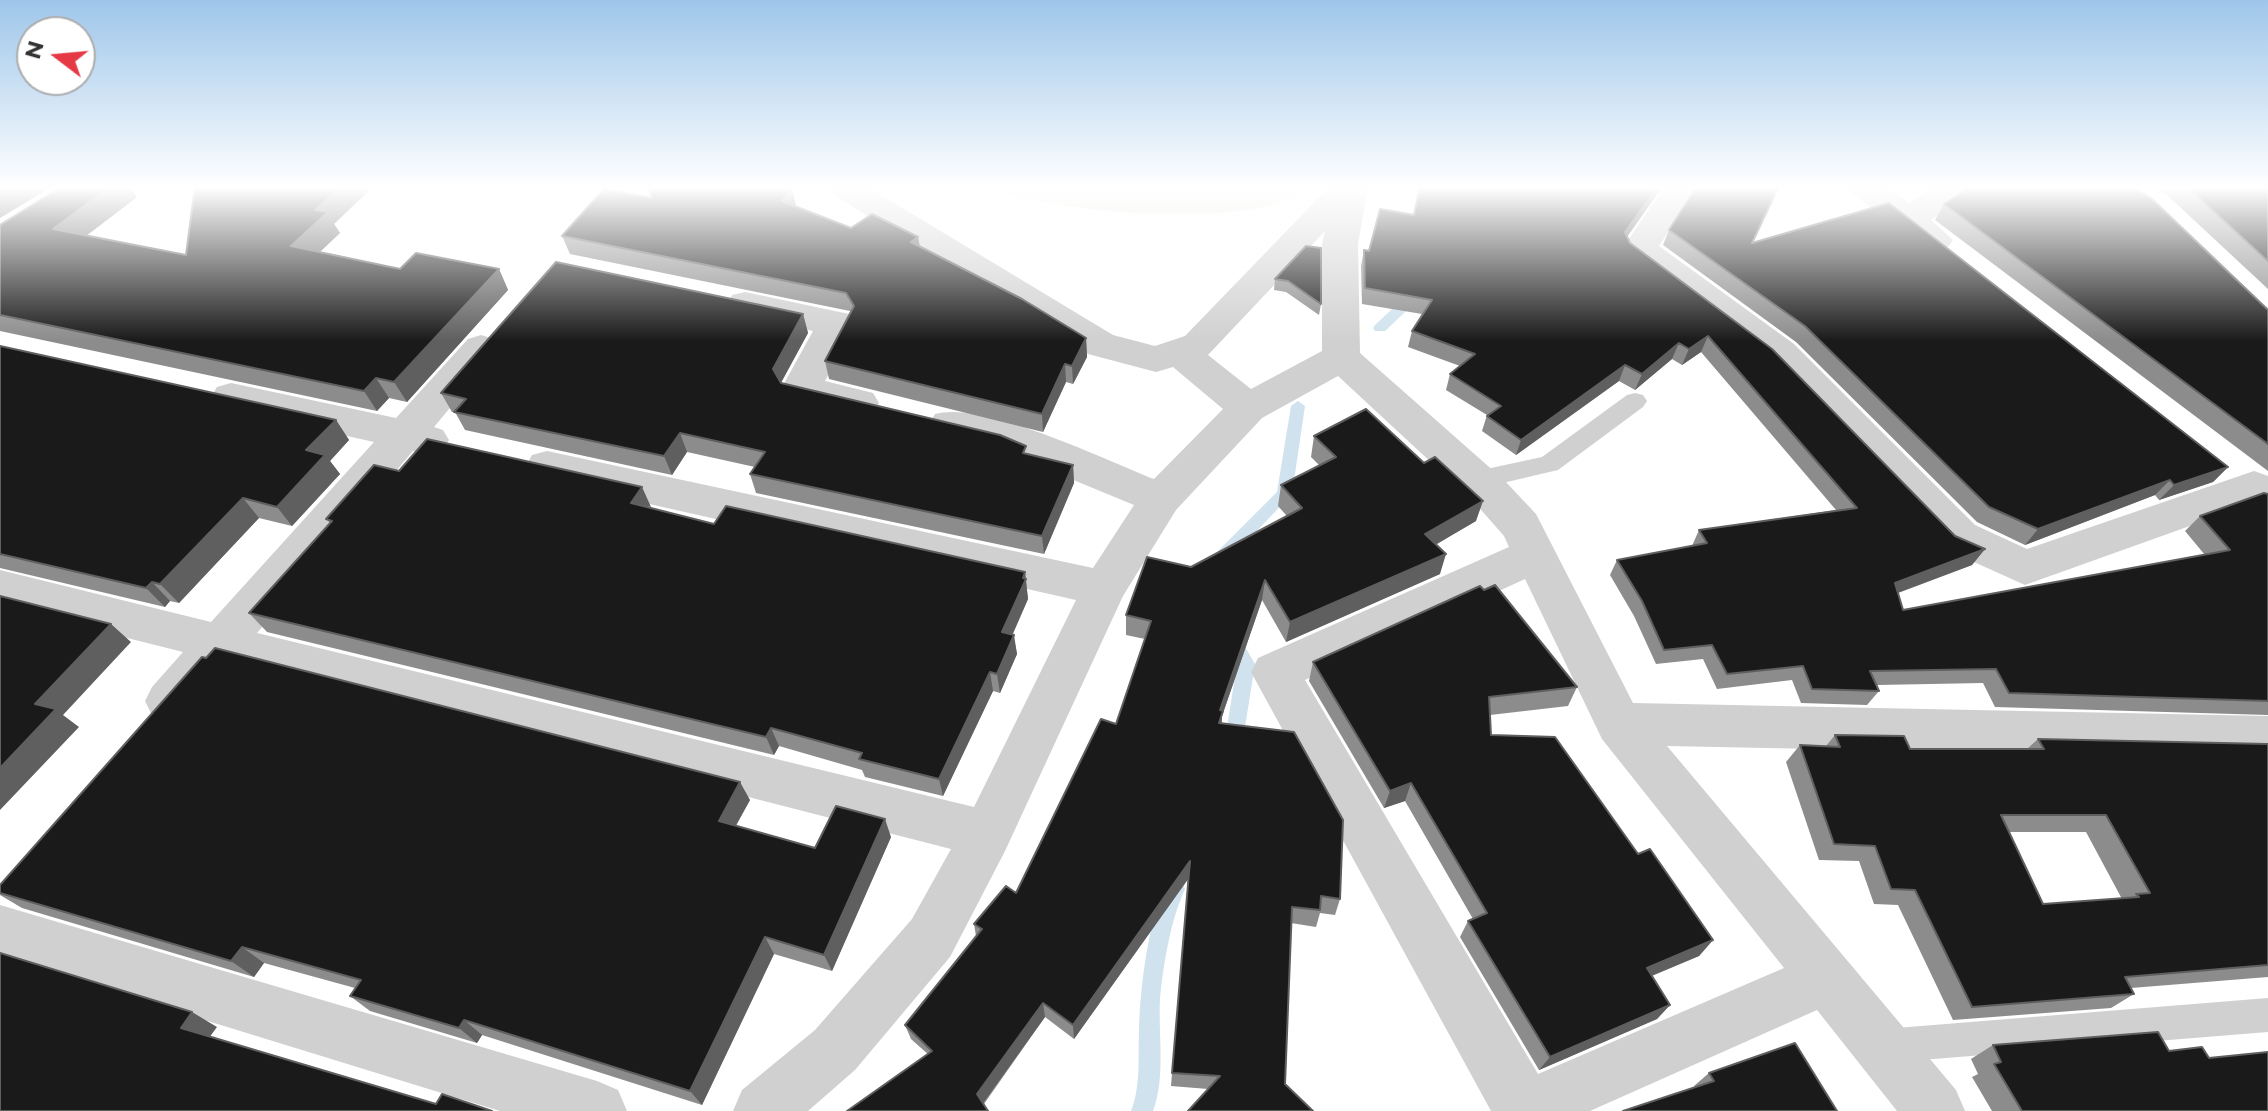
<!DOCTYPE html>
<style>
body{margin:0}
#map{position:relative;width:2268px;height:1111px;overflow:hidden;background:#fff;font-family:Montserrat,sans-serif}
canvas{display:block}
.north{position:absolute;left:16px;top:16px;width:80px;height:80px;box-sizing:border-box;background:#fff;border:2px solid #adadad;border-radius:50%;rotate:286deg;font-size:22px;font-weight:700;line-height:32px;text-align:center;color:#333}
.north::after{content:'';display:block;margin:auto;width:28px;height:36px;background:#e63946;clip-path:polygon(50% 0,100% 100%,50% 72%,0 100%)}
</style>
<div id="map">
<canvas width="2268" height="1111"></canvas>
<div class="north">N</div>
</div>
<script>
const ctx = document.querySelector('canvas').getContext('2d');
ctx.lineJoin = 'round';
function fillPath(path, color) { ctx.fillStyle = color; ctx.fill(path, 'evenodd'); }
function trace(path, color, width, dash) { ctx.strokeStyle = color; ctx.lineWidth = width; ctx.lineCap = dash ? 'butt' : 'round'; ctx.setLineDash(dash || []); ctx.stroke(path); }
fillPath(new Path2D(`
 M985 186H1308C1263 234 1042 212 985 186Z`), '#e6ecdf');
fillPath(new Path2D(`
 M1414 292 1419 293V299L1385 331H1375L1373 328 1375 325 1409 293Z
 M1298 401 1305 406 1292 494 1228 561H1216L1214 557 1216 553 1277 492 1291 406Z
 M1231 631 1237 633 1255 664 1242 746 1239 752 1233 754 1227 752 1224 746 1237 664 1223 638 1225 633Z
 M1175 880 1182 883 1185 889C1171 919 1163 965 1160 999 1158 1036 1166 1076 1153 1111H1131C1141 1086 1138 1057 1139 1030 1140 989 1148 917 1168 883Z`), '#cfe2ee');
fillPath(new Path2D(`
 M1635 393 1643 395 1647 401 1643 407 1558 470 1477 489 1468 486 1465 480 1468 474 1477 471 1542 457 1627 395Z
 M2268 998V1032L1884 1063 1872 1058 1867 1046 1872 1034 1884 1029Z`), '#d0d0d0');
fillPath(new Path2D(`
 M826 186H866L1113 335 1155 346 1185 336 1330 186H1368L1358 244 1360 353 1505 481 1536 514 1633 703 2268 716V758L1667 746 1956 1090 1965 1111H1897L1817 1010 1590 1111H1491L1251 672 1258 658 1509 547 1504 536 1475 503 1338 376 1262 418 1176 510 1123 596 1005 851 950 957 855 1070 808 1111H733L742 1090 815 1030 912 919 951 849 230 664 186 715 169 721 152 715 145 701 152 687 183 652 0 606V570L211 622 374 442 217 407 211 397 217 387 231 383 396 418 468 339 481 335 494 339 500 348 434 427 443 430 449 440 443 450 429 455 413 451 257 633 974 807 1076 600 547 481 532 477 526 466 532 455 547 451 1093 568 1134 505 1003 451 935 434 929 424 935 414C982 400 1106 460 1154 479L1223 409 1173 367 1156 372 1088 354 831 193ZM1325 231 1322 244V351L1251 389 1208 355ZM1525 579 1602 739 1784 968 1538 1074 1305 680Z
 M1665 186H1698L1659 246 1794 344 1975 525 2027 549 2254 471 2268 476V498L2025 585 1945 549 1766 362 1627 257 1622 249Z
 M1847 186H1885L1909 203 1935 186H1973L1968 193 1931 220 1953 240 1947 248 1935 251 1923 248 1852 193Z
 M745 292 849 314 855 323 825 381 873 393 879 403 873 413 859 417 787 399 781 389 813 331 732 313 727 304 732 295Z
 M0 905 597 1081 618 1090 627 1111H500L0 957Z`), '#d0d0d0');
fillPath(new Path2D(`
 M1907 186H1931L1924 190Z
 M2151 186H2268V289L2167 195Z
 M792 188 796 206 851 228 918 237 920 246 1086 338 1087 357 1073 384 1066 382 1043 432 829 379 825 361 850 312V311L570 254 562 236Z
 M137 197 87 235 186 255 334 224 340 233 319 252 400 269H499L508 290 407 402 389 398 377 411 0 331V225Z
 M1944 204 2268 310V471L1935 220Z
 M1414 215 1627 236 1630 243 1955 536 1985 549 1972 565 1898 593 1903 610 2205 555 2185 531 2200 516 2268 494V715L1995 707 1983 683 1877 685 1879 691 1867 705 1801 703 1792 680 1717 689 1703 659 1656 664 1634 616 1610 575 1617 560 1692 546 1699 530 1836 510 1701 352 1682 365 1672 359 1635 390 1619 381 1516 455 1482 431 1487 415 1446 390 1450 374 1460 366 1408 347 1412 331 1422 314 1362 304 1361 266 1364 250 1369 251Z
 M1669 230 1752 243 2228 467 2213 482 2159 500 2155 495 2025 545 1977 522 1796 342 1663 245Z
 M1306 246 1321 304 1319 315 1286 292 1274 290 1275 279Z
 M803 314 808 333 781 383 1027 454 1073 465 1074 483 1044 554 756 493 750 474 755 467 687 452 672 475 465 430 455 412H452L441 393Z
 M0 346 336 420 349 440 330 461 340 474 292 526 259 518 179 603 170 601 165 607 0 568Z
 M1314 436 1476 521 1436 544 1440 574 1286 642 1262 600 1222 716V723L1340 899 1335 915 1320 913 1316 927 1291 923 1285 1084 1208 1089 1171 1086 1188 878 1074 1039 1045 1017 984 1104 911 1039 905 1025 976 936 974 924 1016 893 1116 724 1145 639 1126 635V615L1191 567 1287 516 1278 506 1281 485 1319 465 1311 457Z
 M399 471 650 508 714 524 1025 572 1028 599 1013 634 1017 654 1000 693 993 691 943 796 865 777 862 770 779 746 774 755 267 632 249 613 330 523 326 519Z
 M1313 662 1577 687 1568 706 1490 715 1491 735 1638 854 1713 940 1699 956 1652 976 1670 1005 1657 1019 1539 1070 1460 937 1468 921 1473 919 1405 801 1384 808 1309 681Z
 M1835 735 1910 749H2027L2038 739 2268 744V977L2131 988 2134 994 2111 1008 1953 1020 1898 905 1874 904 1859 861 1819 860 1786 762 1800 745 1826 746ZM2009 832H2086L2122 899 2043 904Z
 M750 800 736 826 815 848 891 837 832 971 774 954 702 1105 482 1035 477 1043 370 1011 350 996 355 988 264 963 254 977 22 908 0 895V885Z
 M1993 1045 2169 1051 2209 1058 2268 1111H1992L1972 1077 1978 1074 1971 1059Z
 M1709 1073 1837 1111 1695 1087 1694 1086Z`), '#8c8c8c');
fillPath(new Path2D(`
 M3 186H53L0 218V187Z
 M111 186H129L137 197 69 249 53 229Z
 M342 186H374L334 224 340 233 304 267 291 246 315 210Z
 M1658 186H1663L1620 247 1625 232Z
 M792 188 796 206 782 201Z
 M918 237 921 255 911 242Z
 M499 269 508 290 407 402 394 382Z
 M803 314 808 333 778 388 773 369Z
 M1708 336 1701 352 1682 365 1689 349Z
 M1086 338 1087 357 1073 384 1072 366Z
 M1679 343 1672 359 1635 390 1642 374Z
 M1065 364 1066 382 1043 432 1042 414Z
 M1625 365 1619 381 1516 455 1521 440Z
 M376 378 389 398 377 411 364 391Z
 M336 420 349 440 330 461 340 474 292 526 277 507 306 450Z
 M680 433 687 452 672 475 664 456Z
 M1073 465 1074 483 1044 554 1042 536Z
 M2228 467 2213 482 2159 500 2174 485Z
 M2170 480 2155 495 2025 545 2038 529Z
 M642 487 651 507 631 503Z
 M243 498 259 518 179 603 160 584Z
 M1483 501 1476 521 1420 554 1425 534Z
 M1985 549 1972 565 1884 598 1895 583Z
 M1446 554 1440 574 1286 642 1290 622Z
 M1025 572 1028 599 1005 651 1002 632Z
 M1265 580 1262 600 1222 716 1221 729 1217 742 1220 710Z
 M152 582 170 601 165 607 146 588Z
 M111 624 131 642 63 715 79 727 0 810V768L35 704Z
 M1014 635 1017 654 1000 693 997 674Z
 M990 672 993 691 943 796 939 779Z
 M771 728 779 746 774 755 766 737Z
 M740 782 750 800 728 839 719 821Z
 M1411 783 1405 801 1384 808 1390 791Z
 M885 819 891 837 832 971 824 955Z
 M1190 861 1189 878 1074 1039 1073 1025Z
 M765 937 774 954 702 1105 690 1091Z
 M1713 940 1699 956 1634 983 1647 968Z
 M242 947 264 963 254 977 231 961Z
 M1043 1003 1045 1017 981 1106 977 1094Z
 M1670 1005 1657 1019 1539 1070 1550 1057Z
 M192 1012 217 1027 206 1042 181 1028Z
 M464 1020 482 1035 477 1043 459 1028Z`), '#5f5f5f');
const building = new Path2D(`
 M63 186H111L53 229 186 255 195 186H342L315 210 328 212 291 246 400 269 416 253 499 269 394 382 376 378 364 391 0 315V225Z
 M648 186H777L792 188 782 201 851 228 872 214 918 237 911 242 1022 299 1086 338 1072 366 1065 364 1042 414 825 361 854 306 846 293 562 236 604 189 652 198Z
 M1420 186H1658L1625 232 1630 243 1772 349 1955 536 1985 549 1895 583 1903 610 2230 550 2200 516 2264 493 2268 494V701L2009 693 1996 669 1870 671 1879 691 1812 689 1803 666 1727 674 1712 645 1664 650 1642 601 1617 560 1707 543 1699 530 1857 508 1708 336 1689 349 1679 343 1642 374 1625 365 1521 440 1487 416 1501 406 1450 374 1475 354 1412 331 1432 300 1365 288 1364 250 1369 251 1380 209 1414 215Z
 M1697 186H1779L1752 243 1889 203 2228 467 2174 485 2170 480 2038 529 1989 507 1805 326 1669 230Z
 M1971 186H2131L2151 198 2268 310V444L1944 204Z
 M2186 186H2268V261Z
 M1306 246 1321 248V304L1288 281 1275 279Z
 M556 262 803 314 773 369 781 383 1000 435 1026 446 1023 453 1073 465 1042 536 750 474 765 452 680 433 664 456 454 412 466 399 441 393Z
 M0 346 336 420 306 450 325 455 277 507 243 498 160 584 152 582 146 588 0 554Z
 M1366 409 1424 463 1435 457 1483 501 1425 534 1446 554 1290 622 1265 580 1220 710 1223 711 1219 723 1294 732 1343 820 1340 899 1321 896 1320 910 1292 907 1285 1084 1313 1111H1188L1220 1076 1172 1073 1190 861 1073 1025 1043 1003 977 1094 988 1111H847L932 1051 905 1025 982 929 974 924 1006 886 1016 893 1101 719 1116 724 1151 621 1126 615 1147 557 1191 567 1302 508 1281 485 1336 457 1314 436Z
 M427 439 642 487 631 503 714 524 726 506 1025 572 1023 578 1026 579 1002 632 1014 635 997 674 990 672 939 779 859 759 862 753 771 728 766 737 249 613 332 521 326 519 374 465 399 471Z
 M1495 585 1577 687 1489 697 1491 735 1555 737 1638 854 1650 849 1713 940 1647 968 1670 1005 1550 1057 1468 921 1487 913 1411 783 1390 791 1313 662 1480 586 1484 590Z
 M0 596 111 624 35 704 56 709 0 768Z
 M215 648 740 782 719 821 815 848 836 806 885 819 824 955 765 937 690 1091 464 1020 459 1028 350 996 361 980 242 947 231 961 0 893V885L202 657 206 658Z
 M1835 735 1904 736 1910 749H2044L2038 739 2268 744V965L2125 977 2134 994 1972 1007 1915 890 1891 889 1875 846 1834 844 1800 745 1840 747ZM2001 815H2106L2150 893 2136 894 2139 897 2043 904Z
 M0 953 192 1012 181 1028 436 1104 442 1094 492 1111H0Z
 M2158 1032 2169 1051 2202 1047 2209 1058 2268 1052V1111H2022L1994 1064 2001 1062 1993 1045Z
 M1795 1043 1837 1111H1623L1714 1081 1709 1073Z`);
fillPath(building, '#1a1a1a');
trace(building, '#5f5f5f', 2);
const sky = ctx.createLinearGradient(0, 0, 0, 341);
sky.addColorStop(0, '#9ec6ea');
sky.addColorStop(0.55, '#fff');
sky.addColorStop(1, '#ffffff00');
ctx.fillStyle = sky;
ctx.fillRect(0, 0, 2268, 341);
</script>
